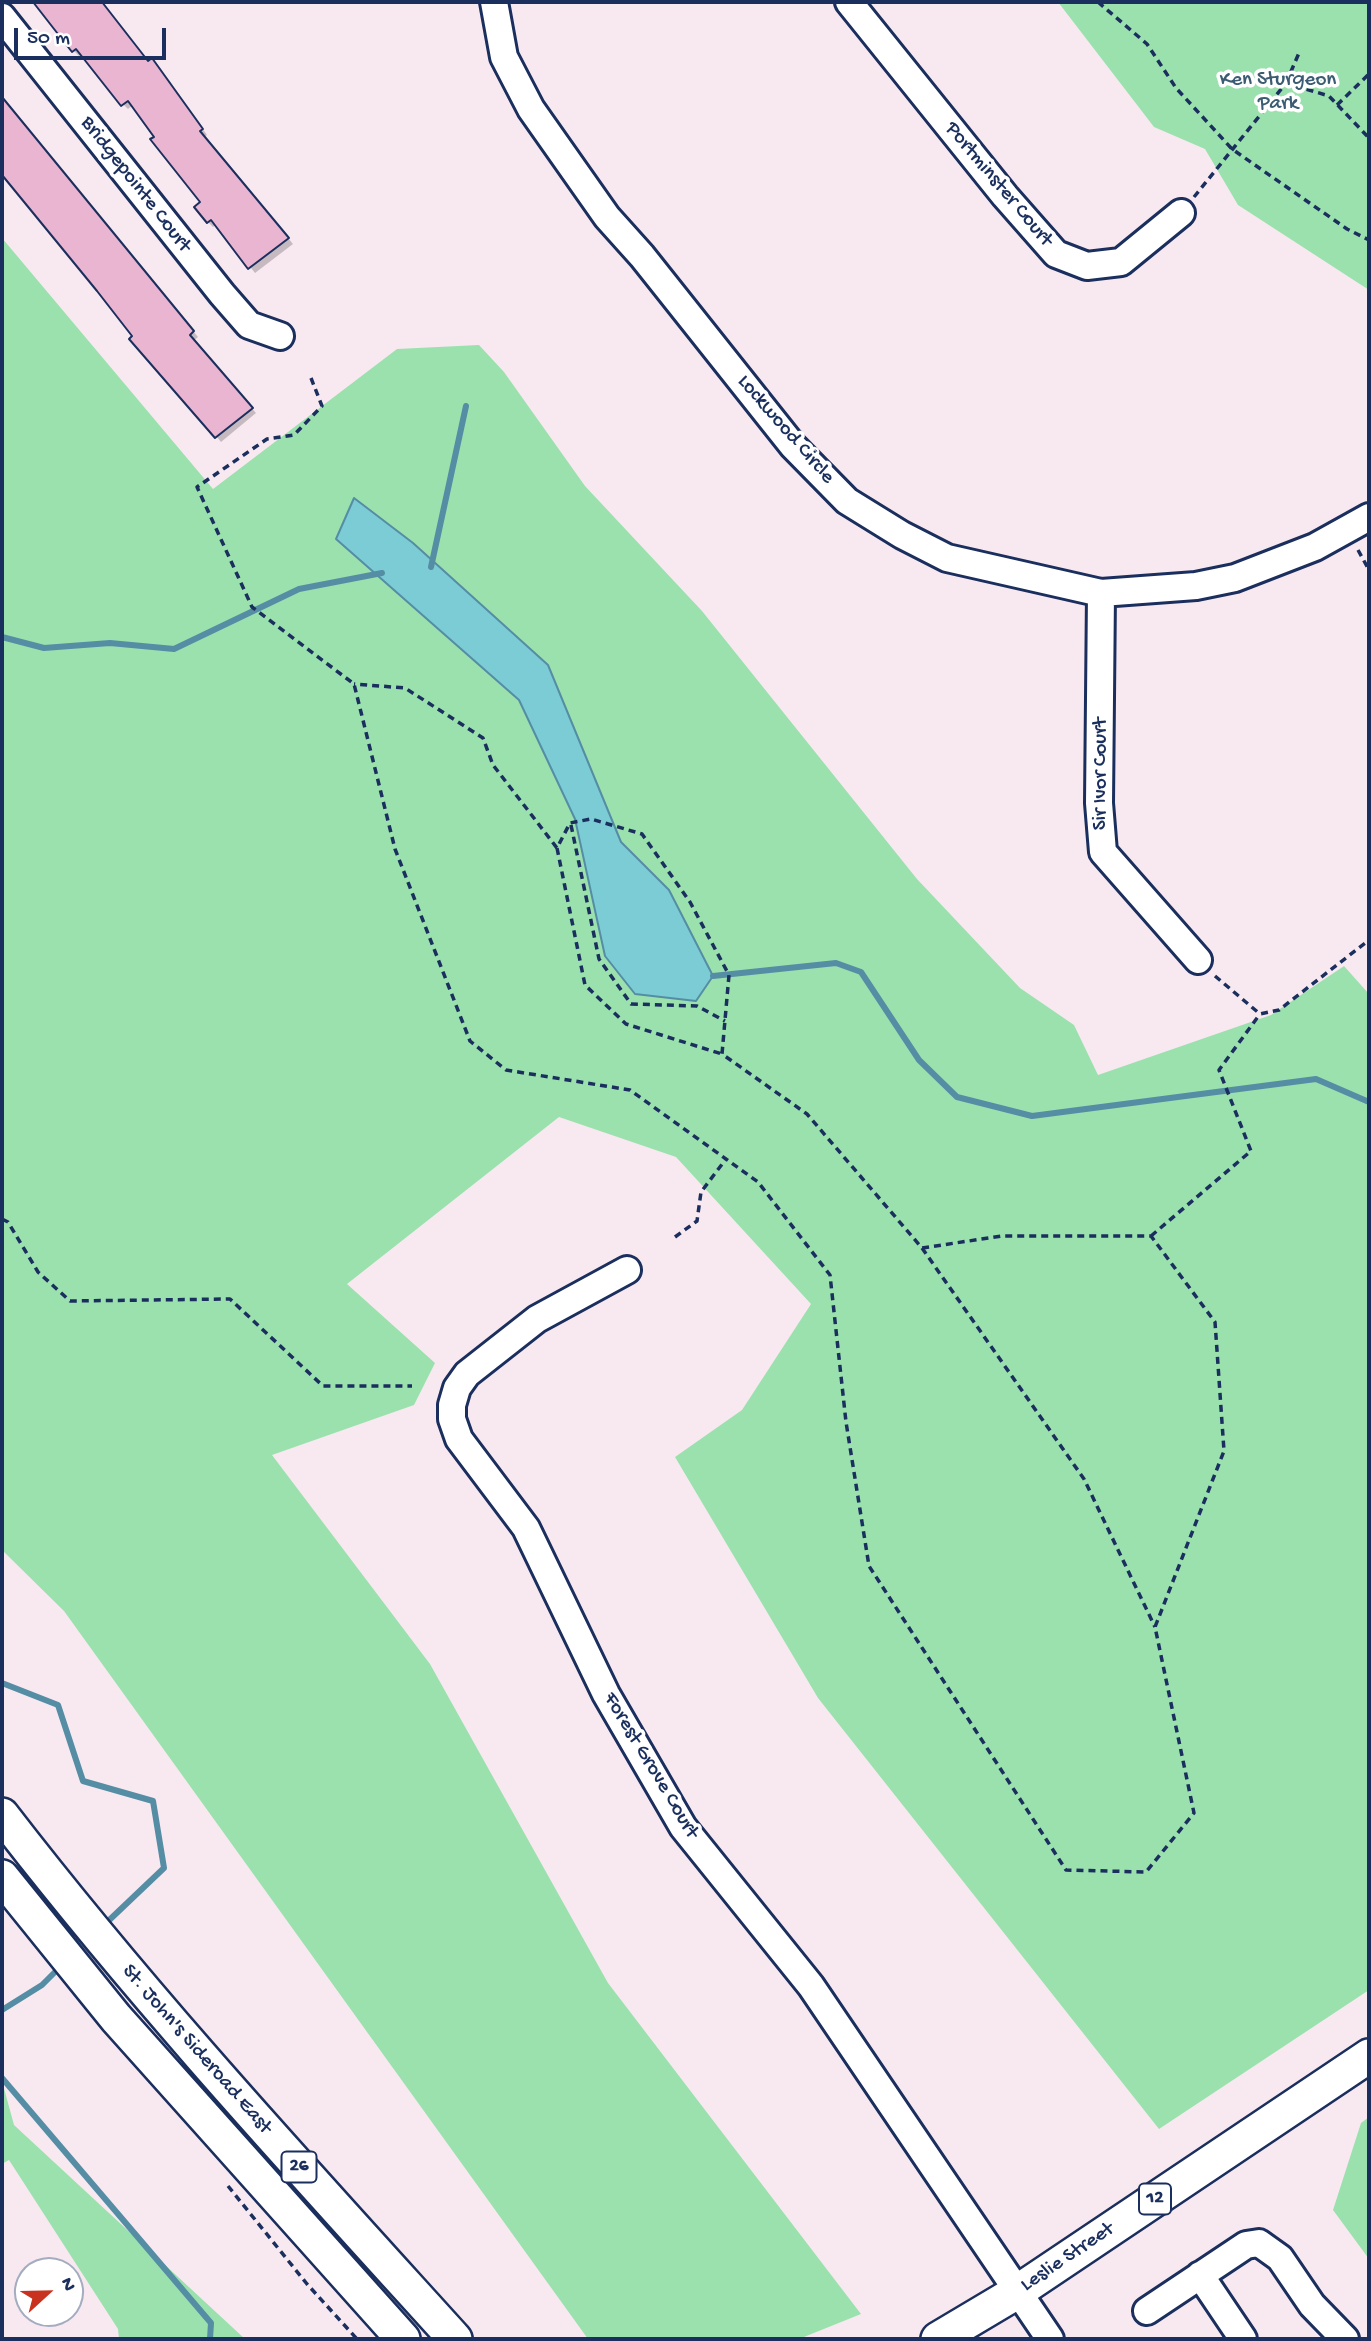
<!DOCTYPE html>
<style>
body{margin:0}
#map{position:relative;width:1371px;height:2341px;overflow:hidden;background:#f8e9f1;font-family:"Gochi Hand",sans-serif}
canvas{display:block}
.frame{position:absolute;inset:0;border:4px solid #1b2f5e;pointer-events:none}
.north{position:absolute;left:14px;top:2257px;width:70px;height:70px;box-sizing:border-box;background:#fff;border:2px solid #a4acbf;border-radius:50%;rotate:68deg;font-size:19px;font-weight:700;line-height:28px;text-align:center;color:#1b2f5e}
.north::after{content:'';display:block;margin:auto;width:24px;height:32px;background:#c8321e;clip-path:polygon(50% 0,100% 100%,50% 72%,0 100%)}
.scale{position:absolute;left:14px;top:28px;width:152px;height:32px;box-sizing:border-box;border:4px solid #1b2f5e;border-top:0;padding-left:9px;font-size:21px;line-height:24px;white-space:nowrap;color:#1b2f5e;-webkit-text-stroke:5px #fff;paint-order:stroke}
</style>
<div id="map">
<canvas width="1371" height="2341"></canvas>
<div class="frame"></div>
<div class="north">N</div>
<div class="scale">50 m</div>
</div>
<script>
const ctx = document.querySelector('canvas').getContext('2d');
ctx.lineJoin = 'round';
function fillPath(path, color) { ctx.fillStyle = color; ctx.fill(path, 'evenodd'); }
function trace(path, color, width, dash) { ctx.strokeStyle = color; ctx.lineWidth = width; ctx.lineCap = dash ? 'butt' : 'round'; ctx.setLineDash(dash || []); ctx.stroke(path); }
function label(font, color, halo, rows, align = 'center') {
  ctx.font = font + ' "Gochi Hand",sans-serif'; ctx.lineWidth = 7; ctx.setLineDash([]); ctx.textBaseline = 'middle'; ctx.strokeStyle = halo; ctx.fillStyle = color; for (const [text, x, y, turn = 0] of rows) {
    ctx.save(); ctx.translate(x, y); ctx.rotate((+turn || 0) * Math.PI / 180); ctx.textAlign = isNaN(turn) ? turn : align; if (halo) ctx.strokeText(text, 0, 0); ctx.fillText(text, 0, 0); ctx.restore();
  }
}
fillPath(new Path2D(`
 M1058 2H1369V290L1238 205 1205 149 1154 127Z
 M2 238 213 489 397 349 479 345 504 372 585 486 702 611 917 879 1020 988 1074 1025 1098 1075 1271 1015 1344 966 1369 994V1990L1159 2129 818 1698 675 1457 742 1410 811 1304 676 1157 559 1117 347 1284 435 1363 414 1405 272 1455 430 1664 608 1983 861 2314 799 2339H588L64 1611 2 1550Z
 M2 2081 14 2125 245 2339H119L118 2329 9 2160 2 2164Z
 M1369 2117V2259L1333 2210 1361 2123Z`), '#9be1ae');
const water = new Path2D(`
 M354 498 413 543 548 665 621 842 669 890 713 976 696 1001 635 994 605 956 575 819 519 700 336 539Z`);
fillPath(water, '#7bccd4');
trace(water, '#558da5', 2);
fillPath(new Path2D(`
 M34 2H101L148 63 157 65 207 135 204 137 293 244 255 273 216 224 213 227 208 222 202 202 133 105 128 109 123 104 82 54 79 56 74 51Z
 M2 98 198 337 193 341 256 413 221 442 2 175Z`), '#0003');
trace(new Path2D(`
 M431 567 466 406
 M2 637 44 648 110 643 174 649 299 589 382 573
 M713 976 836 963 861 972 919 1060 957 1097 1032 1116 1316 1079 1369 1102
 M2 1683 58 1705 83 1781 153 1801 164 1868 103 1926
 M2 2010 42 1985 60 1967
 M2 2078 211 2323 210 2339`), '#558da5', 6);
const building = new Path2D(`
 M33 2H102L148 61 152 58 203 129 200 131 289 238 248 269 211 220 207 223 194 207 200 202 150 139 154 137 128 101 121 106 76 49 72 52Z
 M2 97 194 331 190 335 253 408 215 438 129 339 132 336 97 291 2 175Z`);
fillPath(building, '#e9b5d1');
trace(building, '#1b2f5e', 2);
const minor = new Path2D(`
 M494 2 504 57 531 109 607 217 642 256 793 446 847 501 902 535 947 558 1101 593 1196 586 1235 578 1315 547 1369 517
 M849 2 1005 196 1056 254 1087 266 1121 262 1181 213
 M2 17 222 294 249 325 280 336
 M1101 593 1099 803 1103 852 1198 960
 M627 1270 537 1319 467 1374 457 1388 452 1405V1419L459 1439 526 1528 606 1694 683 1827 811 1986 1050 2339
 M1200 2275 1243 2339
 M1147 2311 1246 2245 1259 2243 1280 2258 1312 2305 1345 2339`);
const major = new Path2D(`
 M2 1815C143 1998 300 2168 455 2339
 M2 1877 116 2018 403 2339
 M938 2339 1017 2292 1369 2056`);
trace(minor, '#1b2f5e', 32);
trace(major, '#1b2f5e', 38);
trace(new Path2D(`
 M1098 2 1147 44 1176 88 1232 149 1347 229 1369 240
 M1286 83 1299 53
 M1337 105 1369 74
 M1194 197 1286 83 1329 96 1369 138
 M311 378 322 406 294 435 267 439 197 487 252 607 354 684 395 849 470 1041 506 1070 630 1090 758 1182 830 1275 846 1422 869 1566 1066 1870 1146 1872 1194 1813 1155 1627 1224 1451 1215 1322 1151 1236H1002L922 1248 807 1114 722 1054 729 975 690 902 642 834 591 819 570 823 557 848 493 765 483 738 405 688 354 684
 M1358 550 1369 570
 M571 825 599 959 631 1004 697 1006 725 1021
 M557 848 585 985 626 1024 722 1054
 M1215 976 1260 1014 1279 1010 1369 940
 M2 1219 8 1222 38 1272 70 1301 230 1299 323 1386H412
 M1151 1236 1251 1151 1219 1070 1260 1014
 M675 1237 697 1221 701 1192 726 1159
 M922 1248 1084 1479 1155 1627
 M228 2186 307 2284 357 2339`), '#1b2f5e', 3.5, [7, 5]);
trace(minor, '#fff', 26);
trace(major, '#fff', 33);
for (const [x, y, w] of [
 [299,2167,35],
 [1155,2199,32]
]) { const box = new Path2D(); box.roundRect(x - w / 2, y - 15.5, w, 31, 5); ctx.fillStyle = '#fff'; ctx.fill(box); trace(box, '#1b2f5e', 2); }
label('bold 19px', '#1b2f5e', null, [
 ["26",299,2167],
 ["12",1155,2199]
]);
label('21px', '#3b5c72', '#fff', [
 ["Ken Sturgeon",1278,81],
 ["Park",1278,105]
]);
label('21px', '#1b2f5e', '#fff', [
 ["Bridgepointe Court",135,185,52],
 ["Portminster Court",998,185,50],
 ["Lockwood Circle",785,430,49],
 ["Sir Ivor Court",1102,774,-90],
 ["Forest Grove Court",650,1766,59],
 ["St. John's Sideroad East",196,2050,49],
 ["Leslie Street",1068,2258,-34]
]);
</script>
